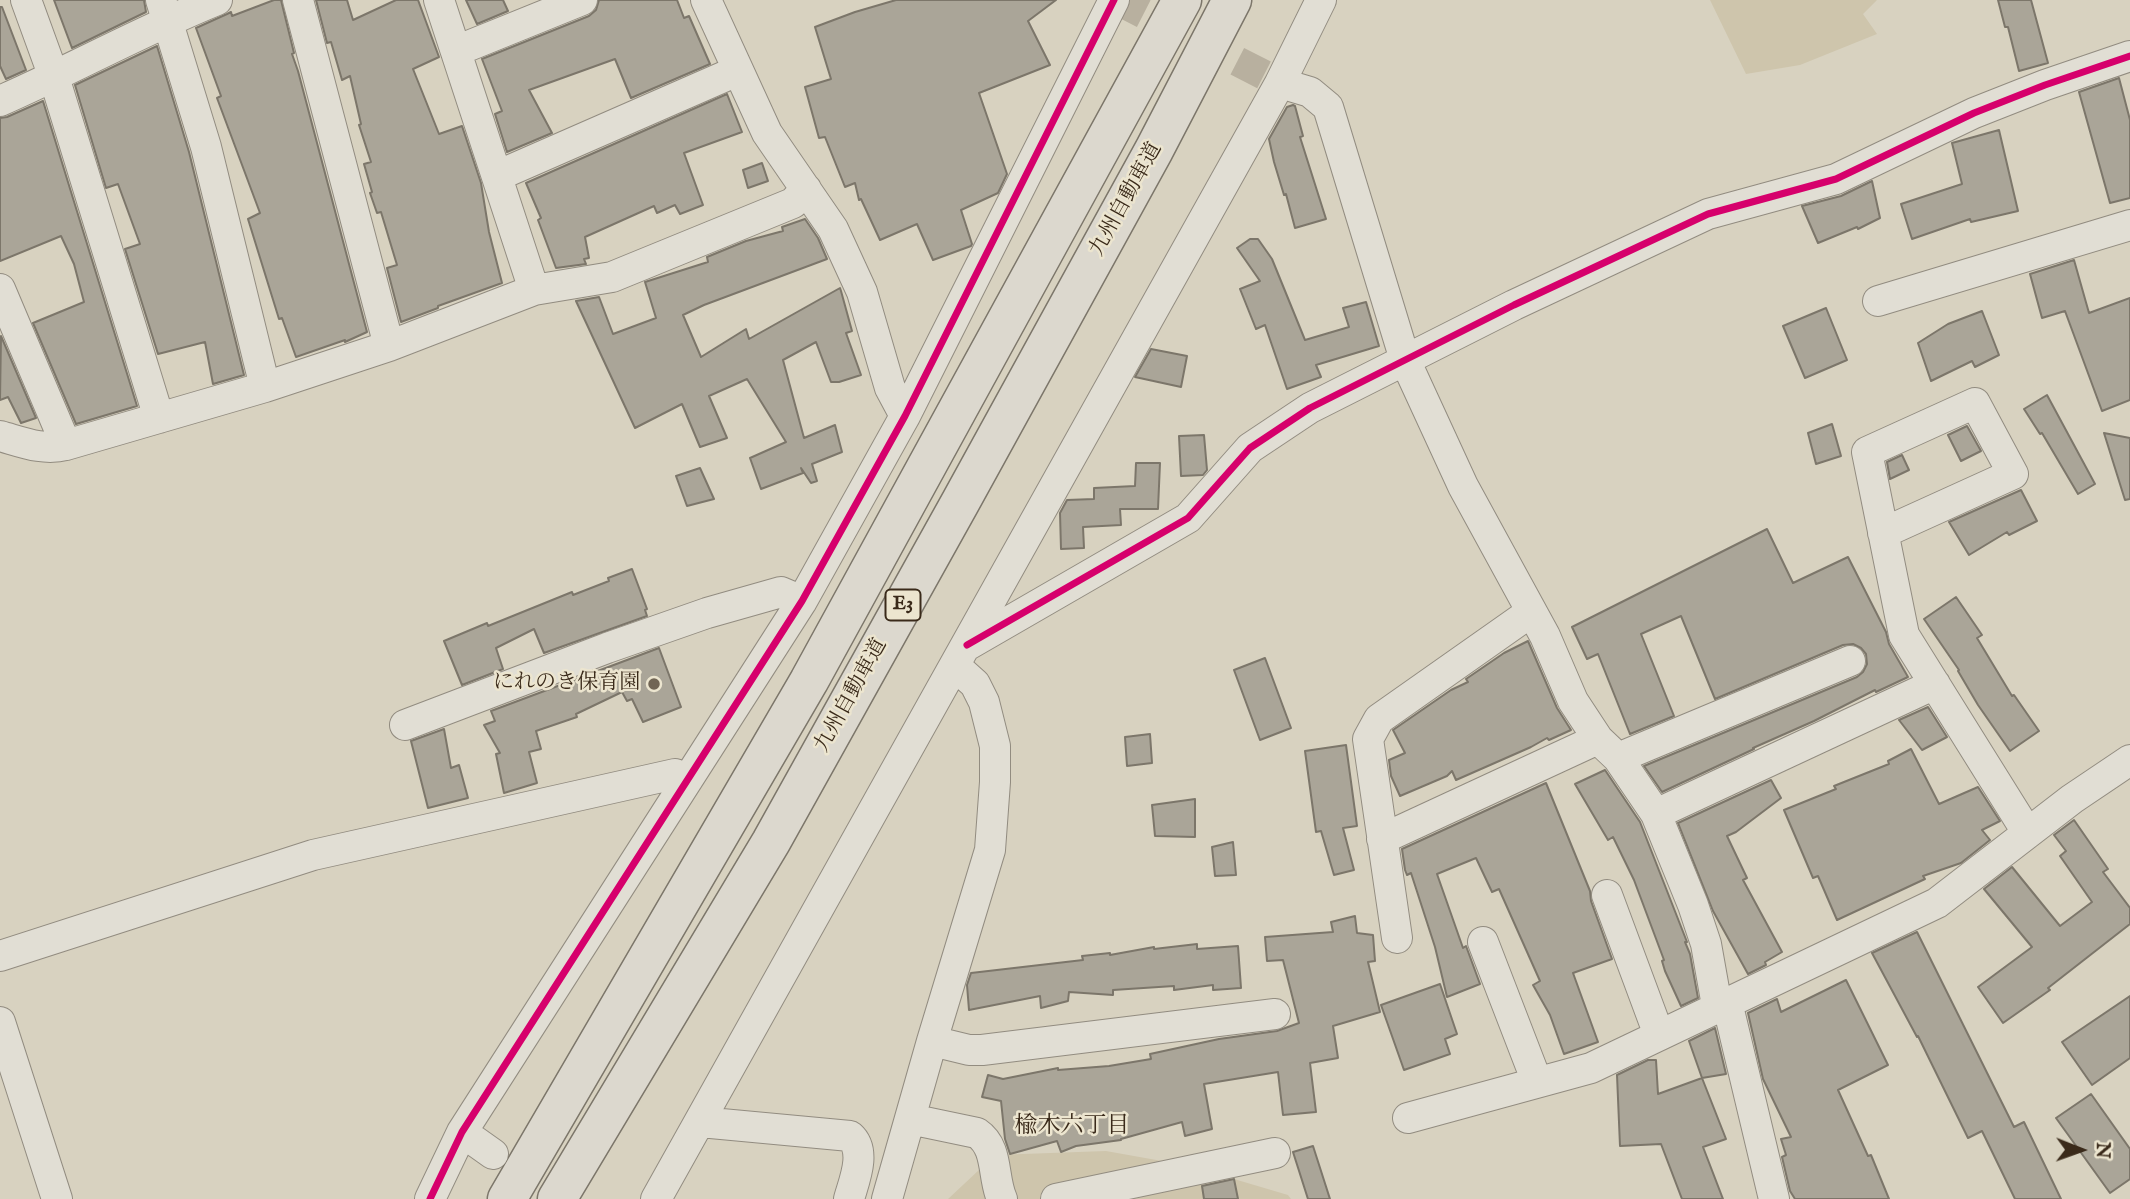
<!DOCTYPE html>
<meta charset="utf-8">
<style>
body{margin:0}
#map{position:relative;width:2130px;height:1199px;overflow:hidden;background:#d8d2c0;font-family:"IM FELL English",serif}
canvas{display:block}
.north{position:absolute;left:2046px;top:1115px;width:70px;height:70px;-webkit-text-stroke:5px #ece5cf;paint-order:stroke;rotate:91deg;font-size:19px;font-weight:700;line-height:28px;text-align:center;color:#3a2a1a}
.north::after{content:'';display:block;margin:auto;width:24px;height:32px;background:#3a2a1a;clip-path:polygon(50% 0,100% 100%,50% 72%,0 100%)}
</style>
<div id="map">
<canvas width="2130" height="1199"></canvas>
<div class="north">N</div>
</div>
<script>
const ctx = document.querySelector('canvas').getContext('2d');
ctx.lineJoin = 'round';
function fillPath(path, color) { ctx.fillStyle = color; ctx.fill(path, 'evenodd'); }
function trace(path, color, width, dash) { ctx.strokeStyle = color; ctx.lineWidth = width; ctx.lineCap = dash ? 'butt' : 'round'; ctx.setLineDash(dash || []); ctx.stroke(path); }
function label(font, color, halo, rows, align = 'center') {
  ctx.font = font + ' "IM FELL English","Noto Serif JP",serif'; ctx.lineWidth = 5; ctx.setLineDash([]); ctx.textBaseline = 'middle'; ctx.strokeStyle = halo; ctx.fillStyle = color; for (const [text, x, y, turn = 0] of rows) {
    ctx.save(); ctx.translate(x, y); ctx.rotate((+turn || 0) * Math.PI / 180); ctx.textAlign = isNaN(turn) ? turn : align; if (halo) ctx.strokeText(text, 0, 0); ctx.fillText(text, 0, 0); ctx.restore();
  }
}
fillPath(new Path2D(`
 M1710 0H1877L1863 14 1877 34 1800 65 1746 74Z
 M1106 1151 1190 1166 1288 1195 1291 1199H948L995 1155Z`), '#cec5ac');
const building = new Path2D(`
 M54 0H144L146 12 72 48Z
 M274 0H281L294 53 292 54 298 71 367 332 345 342V340L296 357 282 318 279 319 248 219 260 213 217 98 221 96 196 28 227 14 231 12 232 16Z
 M316 0H347L353 20 396 0H418L439 57 413 69 439 134 462 126 481 183 489 232 502 283 438 306V308L401 322 387 268 397 265 381 212 377 213 370 193 372 192 364 164 371 162 359 125 361 124 350 76 342 80 331 42 327 43Z
 M466 0H503L508 11 477 24Z
 M599 0H677L684 18 689 16 710 64 631 98 615 59 529 90 552 133 507 152 495 114 502 111 482 59 589 16 596 10Z
 M896 0H1056L1028 21 1050 65 979 93 1007 174 998 193 961 210 972 244 971 246 933 260 917 224 880 240 861 199 859 200 855 183 845 187 825 137 819 138 805 87 831 79 815 27 855 12Z
 M1998 0H2031L2048 63 2019 71 2008 27H2005Z
 M0 7H2L26 70 6 79 0 66Z
 M157 46 189 152 244 375 213 384 205 342 158 354 125 249 140 244 118 184 106 188 75 85Z
 M2119 78 2130 120V198L2110 203 2079 92Z
 M727 94 742 132 684 153 703 205 680 214 675 205 657 213 654 206 585 237 589 258 584 259 586 264 556 268 538 220 541 218 526 183Z
 M43 101 137 406 76 424 33 323 84 302 74 264 61 236 0 261V118L7 117Z
 M1293 105 1295 106 1303 136 1300 137 1326 219 1295 228 1286 194 1284 195 1274 162 1269 139 1287 107Z
 M1999 130 2018 211 1971 222 1970 219 1912 239 1901 204 1962 184 1952 143Z
 M762 163 768 181 748 188 743 170Z
 M1872 181 1880 218 1858 229 1857 227 1818 243 1802 206 1841 196Z
 M805 219 818 238 827 259 704 305 683 315 701 357 746 329 749 339 840 288 841 291 852 331 846 333 861 375 839 382H831L816 342 783 360 804 438 835 425 842 452 812 464 817 481 811 483 801 468 803 473 761 489 750 458 786 442 747 379 709 396 727 438 700 447 682 404 635 428 576 301 599 297 613 334 656 318 645 282 708 262 707 257 746 241 783 231 782 227Z
 M1250 239H1258L1272 259 1305 340 1349 327 1343 308 1366 302 1379 346 1316 365 1321 377 1287 389 1265 325 1256 329 1240 289 1260 281 1237 248Z
 M2074 260 2089 313 2130 298V400L2102 411 2065 311 2042 318 2030 274Z
 M1826 308 1847 360 1805 378 1783 326Z
 M1982 311 1999 355 1975 367 1972 361 1931 381 1918 343 1948 324Z
 M1 336 36 418 21 423 8 397 0 400Z
 M1151 349 1187 356 1181 387 1135 377Z
 M2047 395 2095 484 2078 494 2042 433 2040 434 2024 409Z
 M1832 424 1841 456 1816 464 1808 433Z
 M1967 426 1981 451 1961 461 1948 435Z
 M2104 433 2130 438V499L2125 500Z
 M1204 435 1207 470 1203 475 1181 476 1179 436Z
 M1902 455 1909 470 1890 479 1887 462Z
 M1136 463H1160L1158 509H1120L1121 525 1083 527 1084 548 1061 549 1060 513 1067 500 1094 499V488L1135 486Z
 M700 468 714 499 687 506 676 476Z
 M2021 490 2037 521 2009 535 2007 532 1969 555 1949 522Z
 M1767 529 1793 583 1848 557 1886 632 1889 644 1908 677 1876 692 1875 690 1814 721 1753 748 1754 749 1662 792 1644 766 1857 677 1863 672 1867 664 1866 654 1861 648 1853 644 1843 645 1715 699 1681 616 1641 634 1674 716 1630 734 1598 654 1587 659 1572 627Z
 M632 569 647 609 645 610 647 616 544 653 534 629 496 648 503 669 462 685 444 641 487 623 488 626 572 592 573 595 609 581 608 578Z
 M1956 597 1982 635 1977 638 2012 696 2014 695 2039 731 2010 751 1978 705 1958 671 1959 670 1924 619Z
 M1528 641 1557 708 1571 730 1549 740 1547 738 1531 747 1456 780 1452 771 1447 776 1400 796 1391 776 1389 760 1405 753 1393 730 1451 690 1468 682 1466 679 1504 653Z
 M659 648 681 707 643 722 632 699 627 701 622 692 576 714 577 717 536 731 541 749 529 752 537 783 504 793 496 754 500 753 484 725 495 721 491 711Z
 M1265 658 1291 728 1260 740 1234 670Z
 M1928 707 1947 737 1922 750 1899 720Z
 M444 729 451 768 459 765 468 798 428 808 411 741Z
 M1150 734 1152 763 1127 766 1125 737Z
 M1346 745 1357 826 1343 828 1354 870 1334 875 1321 831 1316 832 1305 751Z
 M1911 749 1939 804 1978 787 2000 821 1982 830 1990 840 1961 863 1923 876 1925 879 1837 920 1818 876 1813 878 1784 810 1836 789 1834 786 1889 764 1888 761Z
 M1605 770 1640 822 1687 942H1685L1690 954 1698 998 1681 1006 1665 971 1662 961 1664 960 1634 880 1613 837 1608 840 1575 784Z
 M1771 780 1781 798 1736 832 1727 836 1747 878 1743 880 1782 952 1765 962 1766 965 1748 974 1713 911 1678 823Z
 M1546 783 1590 891 1591 901 1612 959 1573 973 1598 1042 1564 1054 1550 1015 1533 985 1540 981 1499 889 1492 892 1476 858 1437 874 1463 948 1466 946 1480 984 1447 997 1435 947 1411 873 1407 875 1405 870 1402 849Z
 M1195 799V837L1155 836 1152 805Z
 M2074 820 2108 869 2103 872 2130 908V924L2048 988 2050 990 2003 1023 1978 987 2032 947 1984 889 2012 867 2060 926 2092 902 2060 856 2066 851 2054 835Z
 M1233 842 1236 875 1215 876 1212 847Z
 M1355 916 1357 933 1373 935 1375 961 1368 962 1380 1012 1333 1026 1338 1058 1310 1063 1316 1112 1283 1115 1278 1072 1204 1084 1212 1129 1185 1136 1182 1122 1121 1139V1140L1076 1146 1061 1152 1057 1141 1010 1154 1005 1139 1001 1101 982 1097 988 1075 1003 1079 1058 1068V1070L1109 1066 1151 1059 1150 1054 1219 1039 1277 1031 1299 1023 1283 960 1267 961 1265 937 1333 932 1331 922Z
 M1917 932 2014 1127 2024 1122 2061 1199H2015L1982 1131 1968 1138 1918 1036 1917 1037 1872 953Z
 M1197 944V949L1238 946 1241 988 1213 990V985L1174 990V986L1113 990V995L1069 992 1068 1001 1041 1008 1040 996 969 1010 967 985 971 973 1083 960 1082 956 1110 953V955L1154 947V949Z
 M1846 980 1888 1065 1838 1090 1868 1156 1871 1155 1889 1199H1795L1790 1191 1782 1157 1786 1155 1781 1139 1791 1137 1763 1079 1748 1013 1777 999 1781 1012Z
 M1440 984 1457 1034 1445 1039 1450 1054 1404 1070 1381 1005Z
 M2130 996V1058L2092 1085 2062 1042Z
 M1715 1028 1726 1074 1702 1078 1689 1041Z
 M1648 1060H1656L1658 1094 1702 1078 1726 1139 1703 1147 1723 1199H1682L1661 1144 1620 1146 1617 1075Z
 M2091 1094 2130 1149V1179L2110 1193 2056 1118Z
 M1313 1146 1330 1199H1308L1293 1152Z
 M1234 1179 1238 1199H1204L1202 1186Z`);
fillPath(building, '#aaa598');
trace(building, '#7c766a', 2);
trace(new Path2D(`
 M1117 0 1280 83`), '#b8b09f', 30, [30, 15]);
const minor = new Path2D(`
 M26 0 54 77 159 418
 M161 0 206 147 265 387
 M298 0 389 346
 M439 0 534 290
 M706 0 767 133 833 229 862 292 890 388 905 416
 M456 51 582 0
 M1280 83 1310 92 1328 107 1405 360 1463 486 1545 636 1573 701 1598 739 1618 758 1656 814 1693 905 1706 944 1717 1006
 M0 101C73 69 143 30 217 0
 M497 176 737 71
 M0 289 66 445 265 387 389 346 534 290 612 277 793 203 806 189
 M1878 301 2130 225
 M0 436C22 442 43 451 66 445
 M1883 533 2013 474 1975 403 1867 452 1904 635 2027 832
 M968 645 1188 518 1250 448 1310 408 1514 305 1708 214 1836 179 1974 113 2045 85 2130 56
 M405 725 607 648 707 613 781 592 802 601
 M1618 758 1850 661
 M1656 814 1935 684
 M1382 839 1598 739
 M1607 895 1659 1035
 M1397 938 1368 739 1379 719 1531 612
 M1483 942 1537 1082
 M0 956 313 855 675 774 688 779
 M1727 1002 1774 1199
 M0 1022 57 1199
 M932 1041 969 1050H982L1275 1014
 M1408 1118 1591 1068 1937 903 2072 799 2130 760
 M910 1119 977 1133C999 1148 992 1177 1002 1199
 M700 1122 850 1136C867 1151 854 1181 849 1199
 M462 1132 493 1154
 M430 1199 462 1132 802 601 905 416 1114 0
 M656 1199 1280 83 1321 0
 M887 1199 932 1041 990 850 995 782V746L984 702 975 684 955 666
 M1056 1199 1275 1153`);
const highway = new Path2D(`
 M507 1199 809 681 1182 0
 M557 1199 771 842 961 501 1154 150 1232 0`);
trace(minor, '#928c80', 32);
trace(highway, '#7c766a', 41);
trace(minor, '#e1ded4', 30);
trace(highway, '#dcd8ce', 38);
trace(new Path2D(`
 M967 645 1188 518 1250 448 1310 408 1514 305 1708 214 1836 179 1974 113 2045 85 2130 56
 M430 1199 462 1132 802 601 905 416 1114 0`), '#d6006c', 7);
for (const [x, y, r, color] of [
 [654,684,7,"#716554"]
]) { const dot = new Path2D(); dot.arc(x, y, r, 0, 2 * Math.PI); ctx.fillStyle = color; ctx.fill(dot); trace(dot, '#ece5cf', 2.5); }
for (const [x, y, w] of [
 [903,605,35]
]) { const box = new Path2D(); box.roundRect(x - w / 2, y - 15.5, w, 31, 5); ctx.fillStyle = '#ece5cf'; ctx.fill(box); trace(box, '#3a2a1a', 2); }
label('bold 19px', '#3a2a1a', null, [
 ["E3",903,605]
]);
label('21px', '#3a2a1a', '#ece5cf', [
 ["九州自動車道",1127,200,-61],
 ["九州自動車道",852,696,-61]
]);
label('21px', '#3a2a1a', '#ece5cf', [
 ["にれのき保育園",640,684]
], 'right');
label('23px', '#3a2a1a', '#ece5cf', [
 ["楡木六丁目",1072,1127]
]);
</script>
